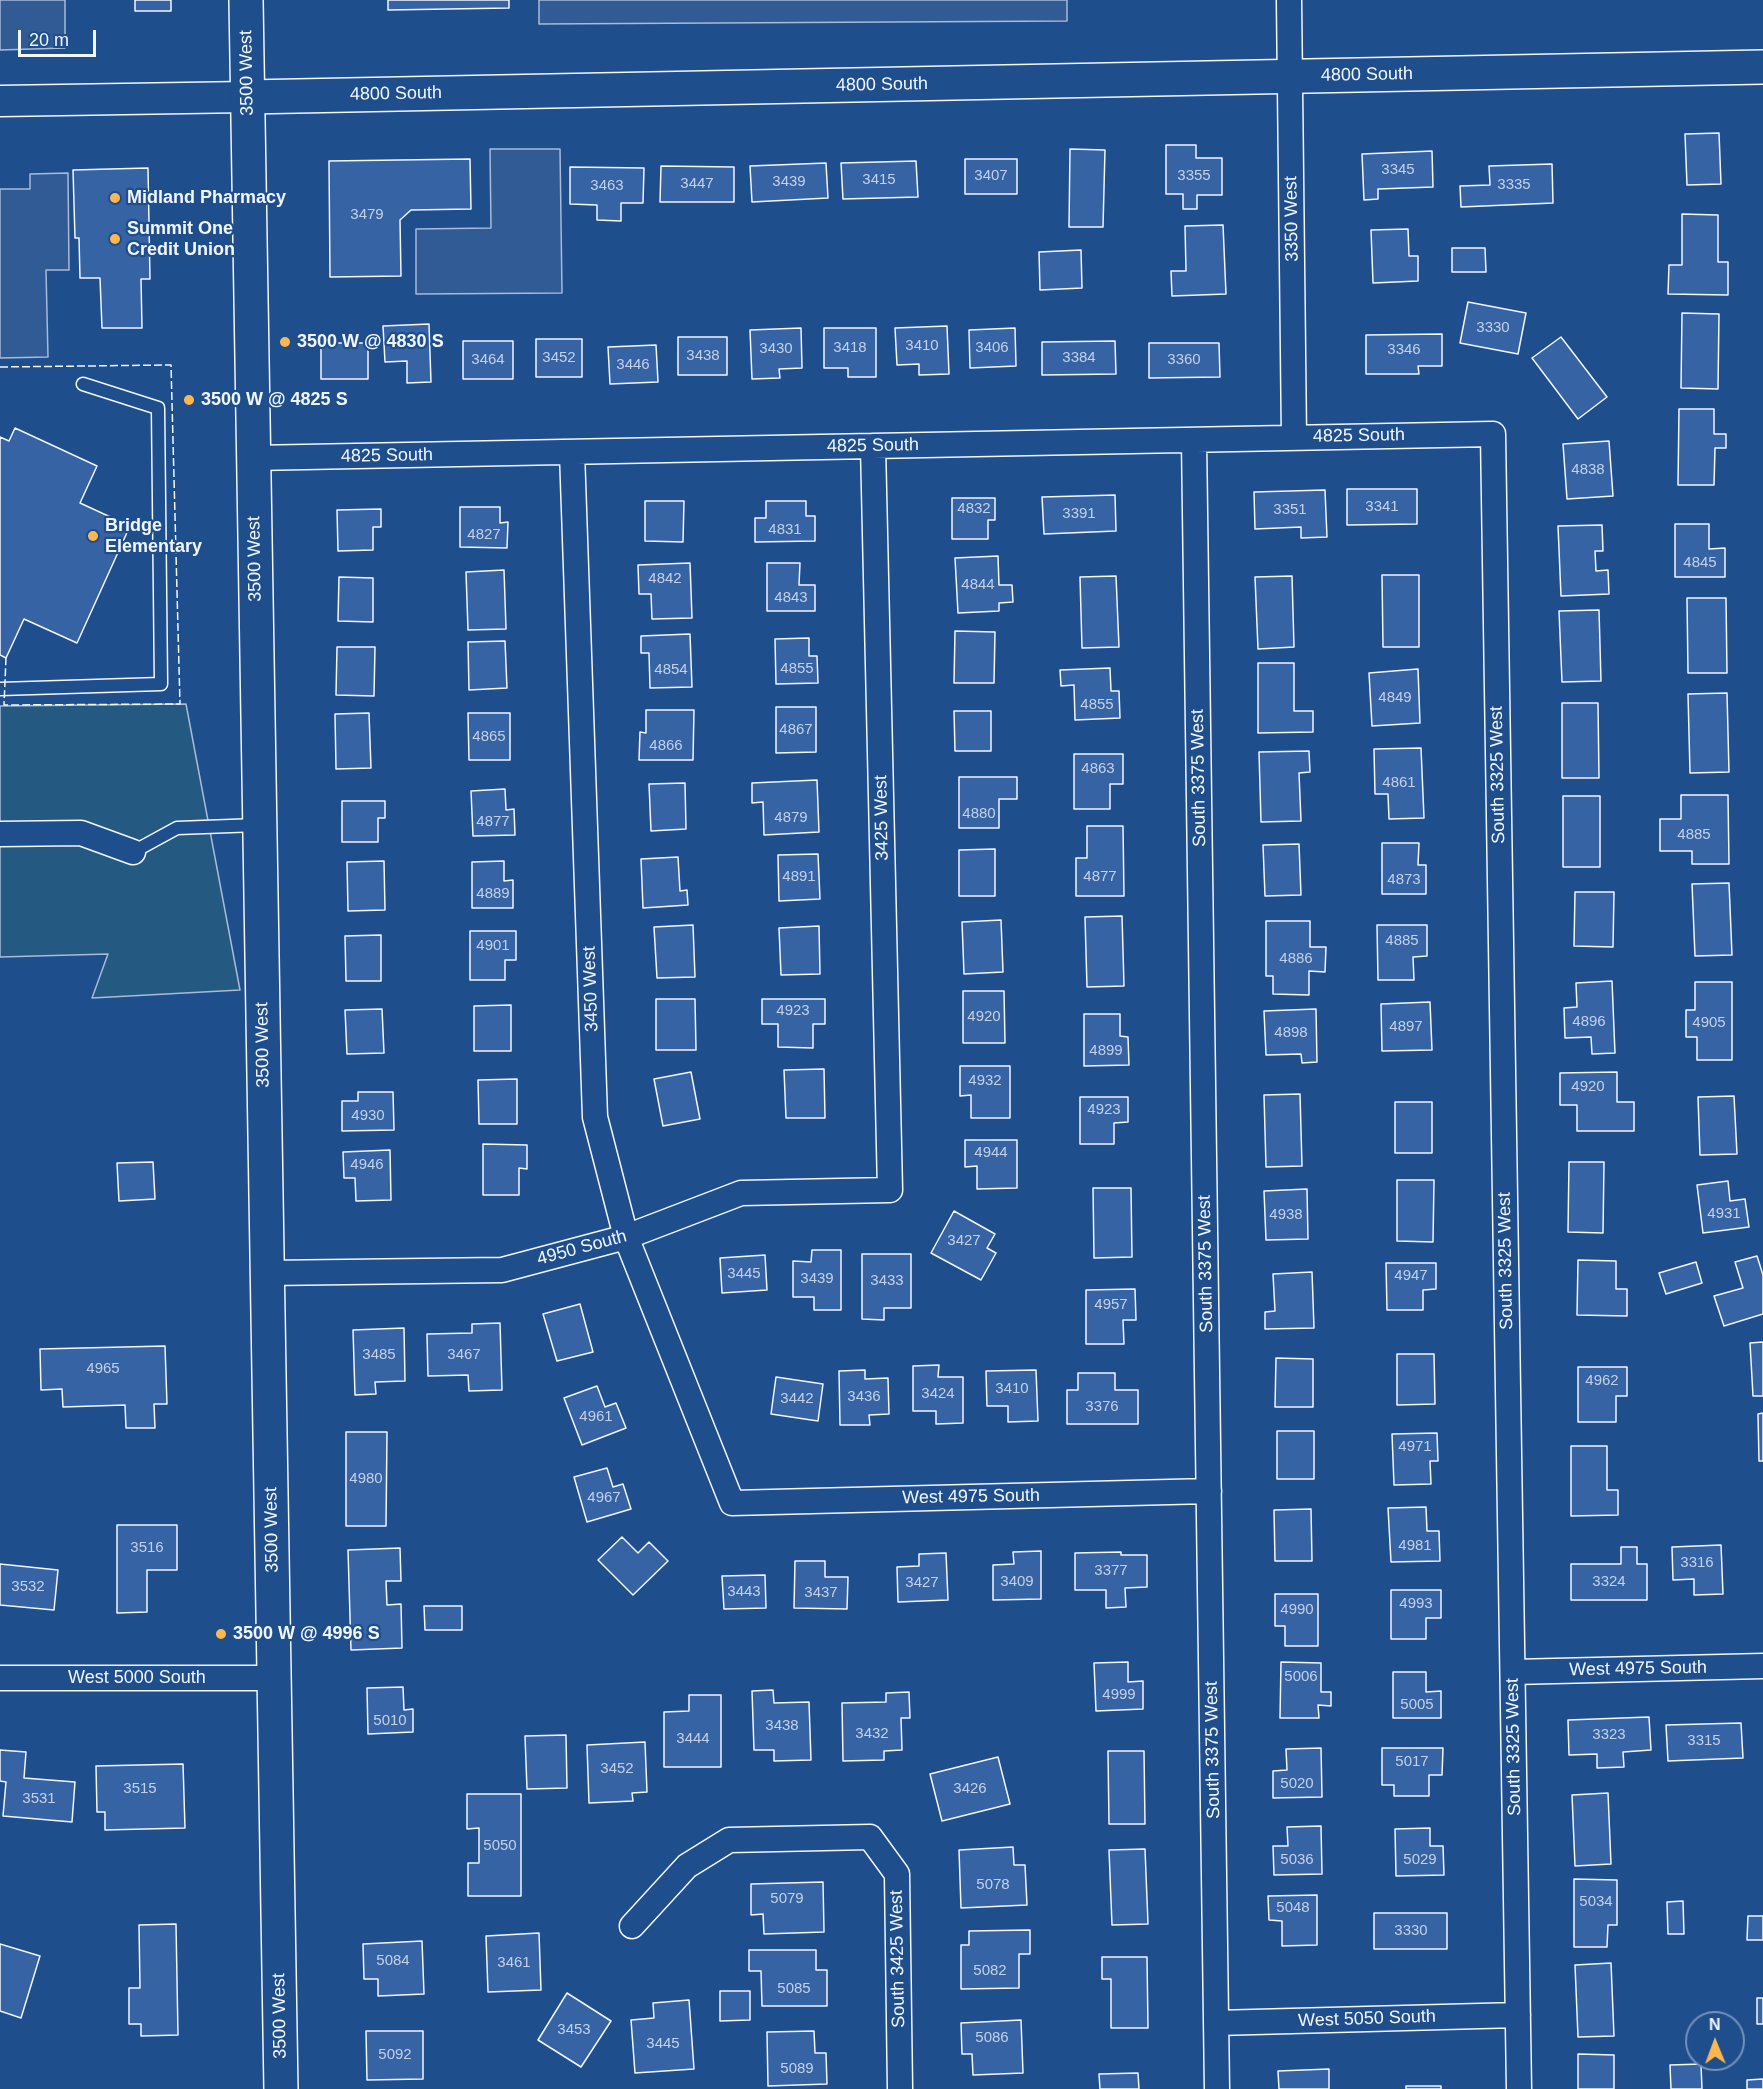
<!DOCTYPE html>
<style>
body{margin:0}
#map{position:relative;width:1763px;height:2089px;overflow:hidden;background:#1f4e8c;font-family:Arial,sans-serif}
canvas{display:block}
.north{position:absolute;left:1685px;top:2011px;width:60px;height:60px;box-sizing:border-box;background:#1f4e8c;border:2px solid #7391ba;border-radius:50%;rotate:359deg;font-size:16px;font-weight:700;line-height:24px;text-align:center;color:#f2f6ff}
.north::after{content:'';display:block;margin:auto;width:21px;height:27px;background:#ffb74d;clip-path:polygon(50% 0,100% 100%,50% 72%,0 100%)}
.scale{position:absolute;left:18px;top:30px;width:78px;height:27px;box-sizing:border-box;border:3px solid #f2f6ff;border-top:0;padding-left:8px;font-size:18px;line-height:21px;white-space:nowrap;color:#f2f6ff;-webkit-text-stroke:4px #1f4e8c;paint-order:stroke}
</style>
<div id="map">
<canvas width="1763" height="2089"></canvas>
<div class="north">N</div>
<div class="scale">20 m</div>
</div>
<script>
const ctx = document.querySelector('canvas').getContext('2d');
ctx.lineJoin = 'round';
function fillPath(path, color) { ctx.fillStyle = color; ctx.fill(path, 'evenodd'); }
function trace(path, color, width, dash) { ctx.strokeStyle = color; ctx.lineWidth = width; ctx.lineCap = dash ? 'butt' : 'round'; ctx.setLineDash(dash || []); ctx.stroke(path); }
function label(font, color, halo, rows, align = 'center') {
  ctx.font = font + ' Arial,sans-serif'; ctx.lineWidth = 4.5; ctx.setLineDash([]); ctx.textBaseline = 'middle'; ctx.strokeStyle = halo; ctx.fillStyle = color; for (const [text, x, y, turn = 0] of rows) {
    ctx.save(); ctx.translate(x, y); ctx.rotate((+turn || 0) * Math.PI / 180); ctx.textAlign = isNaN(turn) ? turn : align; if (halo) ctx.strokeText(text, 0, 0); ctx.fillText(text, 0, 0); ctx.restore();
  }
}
const green = new Path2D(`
 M186 704 240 990 92 998 108 954 0 957V706Z`);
fillPath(green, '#245a82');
trace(green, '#a8bbd7', 1.5);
const parking = new Path2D(`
 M0 0H65V48L0 50Z
 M539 0H1067V21L539 24Z
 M490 149H560L562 293 416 294V229L491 228Z
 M68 173 69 270H46L48 357 0 358V189H30V174Z`);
fillPath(parking, '#305b95');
trace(parking, '#a8bbd7', 1.5);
const building = new Path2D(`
 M171 0V11H135V0Z
 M388 0H509V8L388 10Z
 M1719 133 1721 184 1687 185 1685 134Z
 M1166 145H1196V158H1222V195H1197V209H1183V194H1166Z
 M1070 149 1105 150 1103 227H1069Z
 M1432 151 1433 187 1378 189V199L1364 200 1362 154Z
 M470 159 471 209 411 210 400 220 401 276 330 277 329 161Z
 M965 159H1017V194H965Z
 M916 161 918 197 843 199 841 163Z
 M826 163 828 198 752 202 750 166Z
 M1552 164 1553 203 1461 207 1460 186 1490 185 1489 166Z
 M661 166 734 167V202H660Z
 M570 167 644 168 643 203H621V221L597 220V205L570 204Z
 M148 168 150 279H141L142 328H102L100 278H80L79 238H75L73 170Z
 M1682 214 1718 215V262H1728V295L1668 294 1669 265H1682Z
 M1223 225 1226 294 1172 296 1171 271H1186L1185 226Z
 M1408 229 1409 256H1418V281L1373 283 1371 230Z
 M1452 248H1485L1486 272H1452Z
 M1081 250 1082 288 1040 290 1039 252Z
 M1468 302 1526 313 1518 354 1460 343Z
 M1682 313 1719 314 1718 389 1681 388Z
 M429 324 431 382 407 383V361L385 362 383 326Z
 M947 326 949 374 919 375V364L897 365 895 328Z
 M801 328 802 368 779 369 780 378 752 379 750 330Z
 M824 328H876V377H848V368H824Z
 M1015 328 1016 366 970 368 969 330Z
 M1442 334V366H1418L1419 374H1366V335Z
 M678 337H727V375H678Z
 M1561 337 1607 397 1578 419 1532 358Z
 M536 339H582V377H536Z
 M463 341H513V379H463Z
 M1115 341 1116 374 1042 375V342Z
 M321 343H368V379H321Z
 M1149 343H1219L1220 377 1149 378Z
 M656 345 658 382 610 384 608 347Z
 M1679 409H1714V434H1726V448H1715L1714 485H1678Z
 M15 428 97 466 80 503 130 526 77 643 24 619 6 658 0 655V437L9 441Z
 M1609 441 1613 496 1567 499 1563 444Z
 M1347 489H1417V524L1347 525Z
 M1325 490 1327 537 1301 538V527L1255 529 1254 492Z
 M1115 495 1116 531 1044 534 1042 497Z
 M952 498H995V520H988V539H952Z
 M645 501H684L683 542 645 541Z
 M766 501H806V516H815V541L755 542V518H766Z
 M460 507H500V523L508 522 507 548 460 547Z
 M381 509V527H373V550L338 551 337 510Z
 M1675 524H1709V549L1725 548V577H1675Z
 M1602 525 1603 551H1595L1596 571 1608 570 1609 594 1561 596 1558 526Z
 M998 556 999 585H1012L1013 602 999 603V611L958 613 955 558Z
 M690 563 692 618 652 619 651 594H639L638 565Z
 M767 563H800L799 585H815V611H767Z
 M504 570 506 629 468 630 466 572Z
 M1382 575H1419V647H1383Z
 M1116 576 1119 647 1082 648 1080 577Z
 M1292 576 1294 647 1258 649 1255 577Z
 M339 577 373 578V622L338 621Z
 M1687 598H1726L1727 673H1688Z
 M1599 610 1601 681 1562 682 1559 611Z
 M955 631 995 632 994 683H954Z
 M690 634 692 687 650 688 649 653H641V636Z
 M809 638V656H817L818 683 776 684 775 639Z
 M505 641 507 688 469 690 468 642Z
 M337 647H375L374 696 336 695Z
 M1258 663H1294V711H1313V732L1258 733Z
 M1110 668 1111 691H1119L1120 718 1075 720 1074 685 1061 686 1060 670Z
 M1418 669 1420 723 1372 726 1369 673Z
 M1727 693 1729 772 1690 773 1688 694Z
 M1562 703H1598L1599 778H1562Z
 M776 707H816V752L776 753Z
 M646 710H694L693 760H639L640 732 646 733Z
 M954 711H991V751H955Z
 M369 713 371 768 336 769 335 714Z
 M468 713H510V760H469Z
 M1421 748 1424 818 1389 819 1388 794H1375L1374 749Z
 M1309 751 1310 772 1299 773 1301 821 1261 822 1259 752Z
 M1074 754H1123V784H1110V809H1074Z
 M959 777H1017V799H999V828H959Z
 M817 780 819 832 764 835 763 802 752 803V783Z
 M685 783 686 829 651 831 649 784Z
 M505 789 506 810 514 809 515 835 473 836 471 791Z
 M1681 795H1728L1729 864H1692V851H1660V819H1681Z
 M1563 796H1600V867H1563Z
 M342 801H385V818H378V842H342Z
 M1087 826H1123L1124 896H1076V858H1087Z
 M1382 843H1419L1418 865H1426V894H1382Z
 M1299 844 1301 895 1265 896 1263 845Z
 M995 849V896H959V850Z
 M818 854 820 899 779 901 778 855Z
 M678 857 680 891 687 890 688 905 643 908 641 859Z
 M384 861 385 910 348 911 347 862Z
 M504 861V881L513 880V908H472V862Z
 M1729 883 1732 955 1695 956 1692 884Z
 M1575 892H1614L1613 947 1574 946Z
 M1122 916 1124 986 1087 987 1085 917Z
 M1001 920 1003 972 964 974 962 922Z
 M1266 921H1310V947H1326L1325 972 1309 971V995L1273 994V976H1266Z
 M693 925 695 977 657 978 654 927Z
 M1377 925H1427V956L1413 957 1414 980H1378Z
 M819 926 820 974 781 975 779 928Z
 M470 931H516V960H505V980H470Z
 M381 935V981H346L345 936Z
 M1612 981 1615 1053 1592 1054 1591 1037 1565 1038 1564 1008 1577 1007 1576 983Z
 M1695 982H1732V1060H1697V1037H1686V1010H1695Z
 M963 991H1004L1005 1043H963Z
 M656 999H695L696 1050H656Z
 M762 999H825V1024H813V1048L778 1047V1024H762Z
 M1430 1002 1432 1050 1382 1051 1381 1004Z
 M511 1005V1051H474V1006Z
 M382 1009 384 1053 347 1054 345 1010Z
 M1316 1009 1317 1062 1302 1063 1301 1054 1266 1055 1264 1011Z
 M1084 1014H1120V1036L1128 1037 1129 1065 1084 1066Z
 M960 1066H1010V1118H971V1095L960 1096Z
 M824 1069 825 1118H786L784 1070Z
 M691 1072 700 1119 663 1126 654 1079Z
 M1617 1072V1102H1634V1131H1577V1105H1560V1073Z
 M517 1079V1124H479L478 1080Z
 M358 1092H393L394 1130 342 1131V1101H358Z
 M1300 1094 1302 1166 1266 1167 1264 1095Z
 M1734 1096 1737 1154 1700 1155 1698 1097Z
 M1080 1097H1128V1122L1114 1123V1144H1080Z
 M1395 1102H1432V1153H1395Z
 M965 1140H1017V1188L977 1189V1166L965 1167Z
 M483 1144 527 1145V1169L519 1168V1195H483Z
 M390 1150 391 1200 356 1201 355 1178H344L343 1152Z
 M153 1162 155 1199 119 1201 117 1163Z
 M1569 1162H1604L1603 1233 1568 1232Z
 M1397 1180H1434L1433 1242 1397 1241Z
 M1728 1181 1730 1201 1745 1199 1749 1227 1703 1233 1697 1185Z
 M1093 1188H1131L1132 1257 1094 1258Z
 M1307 1189 1308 1239 1266 1240 1264 1191Z
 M954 1211 995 1234 987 1248 996 1253 981 1280 931 1253Z
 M812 1250H841V1310H814V1297H793V1261L811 1262Z
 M862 1254H911V1308H884V1320L862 1319Z
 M765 1255 767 1290 722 1293 720 1258Z
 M1757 1256 1763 1275V1314L1724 1326 1714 1296 1743 1288 1735 1262Z
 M1578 1260 1616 1261V1289H1627V1316L1577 1315Z
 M1696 1262 1702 1283 1666 1294 1659 1273Z
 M1386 1263H1436V1289L1423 1290V1310H1387Z
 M1312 1272 1314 1328 1265 1329V1312L1275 1311 1273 1274Z
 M1135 1289 1136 1320H1123L1124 1344H1086V1290Z
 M580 1304 593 1352 557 1361 543 1314Z
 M500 1323 502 1390 469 1391 468 1375 428 1376 427 1334 472 1333V1324Z
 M404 1328 405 1381 375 1382 376 1394 355 1395 353 1330Z
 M1763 1342V1396H1753L1750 1343Z
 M165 1346 167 1404H154L155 1428H126L125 1405 63 1407 62 1389 41 1390 40 1349Z
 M1397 1354H1434L1435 1404 1397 1405Z
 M1276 1358 1313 1359V1407H1275Z
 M939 1365 938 1377H963V1423L936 1424V1411H913V1366Z
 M1578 1367H1627V1396H1616V1422H1578Z
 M865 1370V1379L888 1378 889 1414 869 1415 870 1425H840L839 1371Z
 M1036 1370 1038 1421 1008 1422V1406H987L986 1371Z
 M1078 1373H1115V1390H1138V1424H1067V1390H1078Z
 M776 1377 823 1384 818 1421 771 1414Z
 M597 1386 605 1407 616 1403 626 1428 582 1445 564 1398Z
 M1763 1413V1461H1759L1758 1414Z
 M1277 1431H1314V1479H1277Z
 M346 1432H387L386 1526H346Z
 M1437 1433 1438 1461H1430L1431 1484 1394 1485 1392 1434Z
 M1571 1446H1607V1490H1618V1515L1571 1516Z
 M607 1468 613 1487 623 1484 631 1509 587 1522 574 1477Z
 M1426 1507 1427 1531H1439L1440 1561 1391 1562 1388 1508Z
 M1311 1509 1312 1561H1275L1274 1510Z
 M117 1525H177V1570H147V1612L117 1613Z
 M622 1537 638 1553 649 1542 668 1561 633 1595 598 1560Z
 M1721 1545 1723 1594 1694 1595V1579L1673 1580 1672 1547Z
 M1621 1547H1637V1564H1647V1600H1571V1564H1621Z
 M400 1548 401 1581H386L387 1605 401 1604 402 1648 351 1650 348 1550Z
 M1041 1551V1599L993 1600V1565L1014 1564 1013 1552Z
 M1121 1552V1555H1147V1587L1125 1588 1126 1607 1106 1608V1590H1075V1553Z
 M946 1553 948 1600 898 1602 897 1567 919 1566V1554Z
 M795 1561H825V1577H848L847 1609 794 1608Z
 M0 1564 58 1570 54 1610 0 1605Z
 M765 1575 766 1608 724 1609 722 1576Z
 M1391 1590H1441V1618H1426V1639H1391Z
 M1275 1594H1318V1646H1285V1626H1275Z
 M424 1606H462V1630H425Z
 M1128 1662V1682L1143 1681V1709L1096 1711 1094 1663Z
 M1281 1662 1321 1663V1692H1331V1706L1318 1705 1319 1718H1280Z
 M1393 1672H1426V1692L1441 1691V1718H1393Z
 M403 1687 404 1710 413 1709V1732L368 1734 367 1688Z
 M773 1690 774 1703 809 1702 811 1760 774 1761V1750H754L752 1691Z
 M909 1692 910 1718H901L902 1750 884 1751V1760L843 1761 842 1703 886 1702V1693Z
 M689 1695H721V1767H664V1712L689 1711Z
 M1649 1717 1651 1750 1623 1752 1624 1767 1597 1768V1754L1569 1755 1568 1720Z
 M1741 1723 1743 1758 1668 1761 1666 1725Z
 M566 1735 567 1788 527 1789 525 1736Z
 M645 1742 647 1792 632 1793 633 1801 589 1803 587 1745Z
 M1321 1748 1322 1797 1273 1798V1771L1287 1770 1286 1749Z
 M1382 1748H1443L1442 1775H1429V1796H1394V1785H1382Z
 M0 1750 26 1752 24 1778 75 1782 72 1822 3 1816 6 1782 0 1781Z
 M1108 1751H1144L1145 1824H1109Z
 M998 1757 1010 1804 942 1821 930 1774Z
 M183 1764 185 1828 105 1830V1812H97L96 1766Z
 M1608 1793 1611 1864 1575 1866 1572 1795Z
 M467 1794H521V1896H468V1863H479V1828L467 1829Z
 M1321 1826 1322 1874 1274 1875 1273 1846H1288L1287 1827Z
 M1430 1828V1846H1443L1444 1875 1396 1876 1395 1829Z
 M1013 1847 1014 1865H1025L1027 1905 961 1908 959 1850Z
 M1145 1849 1148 1924 1112 1925 1109 1850Z
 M1574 1879 1617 1880V1925H1608L1607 1947H1574Z
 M823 1882 824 1932 764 1934 763 1914 751 1915V1884Z
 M1317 1895V1945L1282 1946V1921L1269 1920 1268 1896Z
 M1683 1901 1684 1934H1668L1667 1902Z
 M1374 1913H1447V1949H1374Z
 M1748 1916H1763V1940H1747Z
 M176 1924 178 2035 141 2036V2024H129V1988H140L139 1925Z
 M1030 1930V1954H1019V1988L961 1989V1945H969V1931Z
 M539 1933 541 1990 488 1992 486 1936Z
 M422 1941 424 1994 378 1996V1979H364L363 1944Z
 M0 1944 40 1956 21 2018 0 2011Z
 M749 1950H816V1970H827V2006H762L761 1971H749Z
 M1102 1957H1147L1148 2028H1111V1979H1102Z
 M1611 1963 1614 2036 1578 2037 1575 1965Z
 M720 1991H750V2020L720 2021Z
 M567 1993 611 2021 581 2067 538 2040Z
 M1757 1998H1763V2024H1757Z
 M689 2000 694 2069 635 2073 631 2020 654 2018 653 2003Z
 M1021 2020 1023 2073 973 2075 972 2054H962L961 2023Z
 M366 2031H423V2079L367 2080Z
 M814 2031 815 2053H826L827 2084 768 2086 767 2032Z
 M1578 2054 1614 2055V2089H1578Z
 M1701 2064 1702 2089H1671L1670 2065Z
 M1329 2069V2089H1279L1278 2071Z
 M1138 2073 1139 2089H1100L1099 2074Z
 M1763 2079V2089H1747V2080Z
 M1406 2086H1441V2089H1406Z`);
fillPath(building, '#3563a3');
trace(building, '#f2f6ff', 1.5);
const service = new Path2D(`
 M0 689 161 684 158 408 83 384
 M133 852 177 828 258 825`);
const minor = new Path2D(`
 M1289 0 1294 438
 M1194 440 1217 2089
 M572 452 595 1117 626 1237 732 1503 1209 1491
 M253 458 1493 434 1519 2089
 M0 834 81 833 133 852
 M267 1273 502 1270 626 1237 741 1193 890 1190 873 446
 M1513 1672 1763 1666
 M0 1678H274
 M632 1926 687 1866 729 1840 870 1837 897 1874 900 2089
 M1216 2023 1518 2015`);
const tertiary = new Path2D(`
 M0 101 247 97`);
const secondary = new Path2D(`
 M247 97 1763 67`);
const primary = new Path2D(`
 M246 0 281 2089`);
trace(service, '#f2f6ff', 15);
trace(minor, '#f2f6ff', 27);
trace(tertiary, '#f2f6ff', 33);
trace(secondary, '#f2f6ff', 36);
trace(primary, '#f2f6ff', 36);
trace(service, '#1f4e8c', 12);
trace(minor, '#1f4e8c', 24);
trace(tertiary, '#1f4e8c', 30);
trace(secondary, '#1f4e8c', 33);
trace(primary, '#1f4e8c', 33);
trace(new Path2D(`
 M0 367 171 365 180 704 4 705 6 658`), '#f2f6ff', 1.5, [8, 3]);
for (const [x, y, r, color] of [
 [115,198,6,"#ffb74d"],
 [115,239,6,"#ffb74d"],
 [285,342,6,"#ffb74d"],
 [189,400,6,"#ffb74d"],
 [93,536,6,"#ffb74d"],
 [221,1634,6,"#ffb74d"]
]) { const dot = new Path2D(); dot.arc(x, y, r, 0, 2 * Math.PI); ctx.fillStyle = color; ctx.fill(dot); trace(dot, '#1f4e8c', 2); }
label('15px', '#c3d1e8', null, [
 ["3345",1398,170],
 ["3407",991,176],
 ["3355",1194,176],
 ["3415",879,180],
 ["3439",789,182],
 ["3447",697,184],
 ["3335",1514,185],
 ["3463",607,186],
 ["3479",367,215],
 ["3330",1493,328],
 ["3410",922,346],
 ["3418",850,348],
 ["3406",992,348],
 ["3430",776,349],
 ["3346",1404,350],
 ["3438",703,356],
 ["3452",559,358],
 ["3384",1079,358],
 ["3464",488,360],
 ["3360",1184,360],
 ["3446",633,365],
 ["4838",1588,470],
 ["3341",1382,507],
 ["4832",974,509],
 ["3351",1290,510],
 ["3391",1079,514],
 ["4831",785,530],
 ["4827",484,535],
 ["4845",1700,563],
 ["4842",665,579],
 ["4844",978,585],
 ["4843",791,598],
 ["4855",797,669],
 ["4854",671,670],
 ["4849",1395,698],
 ["4855",1097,705],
 ["4867",796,730],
 ["4865",489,737],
 ["4866",666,746],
 ["4863",1098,769],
 ["4861",1399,783],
 ["4880",979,814],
 ["4879",791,818],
 ["4877",493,822],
 ["4885",1694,835],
 ["4891",799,877],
 ["4877",1100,877],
 ["4873",1404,880],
 ["4889",493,894],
 ["4885",1402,941],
 ["4901",493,946],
 ["4886",1296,959],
 ["4923",793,1011],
 ["4920",984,1017],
 ["4896",1589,1022],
 ["4905",1709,1023],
 ["4897",1406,1027],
 ["4898",1291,1033],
 ["4899",1106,1051],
 ["4932",985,1081],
 ["4920",1588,1087],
 ["4923",1104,1110],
 ["4930",368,1116],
 ["4944",991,1153],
 ["4946",367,1165],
 ["4931",1724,1214],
 ["4938",1286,1215],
 ["3427",964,1241],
 ["3445",744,1274],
 ["4947",1411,1276],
 ["3439",817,1279],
 ["3433",887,1281],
 ["4957",1111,1305],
 ["3485",379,1355],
 ["3467",464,1355],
 ["4965",103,1369],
 ["4962",1602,1381],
 ["3410",1012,1389],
 ["3424",938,1394],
 ["3436",864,1397],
 ["3442",797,1399],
 ["3376",1102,1407],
 ["4961",596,1417],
 ["4971",1415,1447],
 ["4980",366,1479],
 ["4967",604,1498],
 ["4981",1415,1546],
 ["3516",147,1548],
 ["3316",1697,1563],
 ["3377",1111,1571],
 ["3409",1017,1582],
 ["3324",1609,1582],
 ["3427",922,1583],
 ["3532",28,1587],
 ["3443",744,1592],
 ["3437",821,1593],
 ["4993",1416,1604],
 ["4990",1297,1610],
 ["5006",1301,1677],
 ["4999",1119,1695],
 ["5005",1417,1705],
 ["5010",390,1721],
 ["3438",782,1726],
 ["3432",872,1734],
 ["3323",1609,1735],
 ["3444",693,1739],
 ["3315",1704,1741],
 ["5017",1412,1762],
 ["3452",617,1769],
 ["5020",1297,1784],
 ["3515",140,1789],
 ["3426",970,1789],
 ["3531",39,1799],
 ["5050",500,1846],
 ["5036",1297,1860],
 ["5029",1420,1860],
 ["5078",993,1885],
 ["5079",787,1899],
 ["5034",1596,1902],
 ["5048",1293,1908],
 ["3330",1411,1931],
 ["5084",393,1961],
 ["3461",514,1963],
 ["5082",990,1971],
 ["5085",794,1989],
 ["3453",574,2030],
 ["5086",992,2038],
 ["3445",663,2044],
 ["5092",395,2055],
 ["5089",797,2069]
]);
label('18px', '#f2f6ff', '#1f4e8c', [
 ["3500 West",247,73,-91],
 ["4800 South",1367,75,-1],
 ["4800 South",882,85,-1],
 ["4800 South",396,94,-1],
 ["3350 West",1292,219,-91],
 ["4825 South",1359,436,-1],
 ["4825 South",873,446,-1],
 ["4825 South",387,456,-1],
 ["3500 West",255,559,-91],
 ["South 3325 West",1498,775,-91],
 ["South 3375 West",1199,778,-91],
 ["3425 West",882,818,-91],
 ["3450 West",591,989,-92],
 ["3500 West",263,1045,-91],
 ["4950 South",582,1248,-15],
 ["South 3325 West",1506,1261,-91],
 ["South 3375 West",1206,1264,-91],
 ["West 4975 South",971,1497,-1],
 ["3500 West",272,1530,-91],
 ["West 4975 South",1638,1669,-1],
 ["West 5000 South",137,1678],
 ["South 3325 West",1514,1747,-91],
 ["South 3375 West",1213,1750,-91],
 ["South 3425 West",898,1959,-91],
 ["3500 West",280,2016,-91],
 ["West 5050 South",1367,2019,-2]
]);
label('bold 18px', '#f2f6ff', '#1f4e8c', [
 ["Midland Pharmacy",127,198],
 ["Summit One",127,229],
 ["Credit Union",127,250],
 ["3500 W @ 4830 S",297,342],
 ["3500 W @ 4825 S",201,400],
 ["Bridge",105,526],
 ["Elementary",105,547],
 ["3500 W @ 4996 S",233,1634]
], 'left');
</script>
